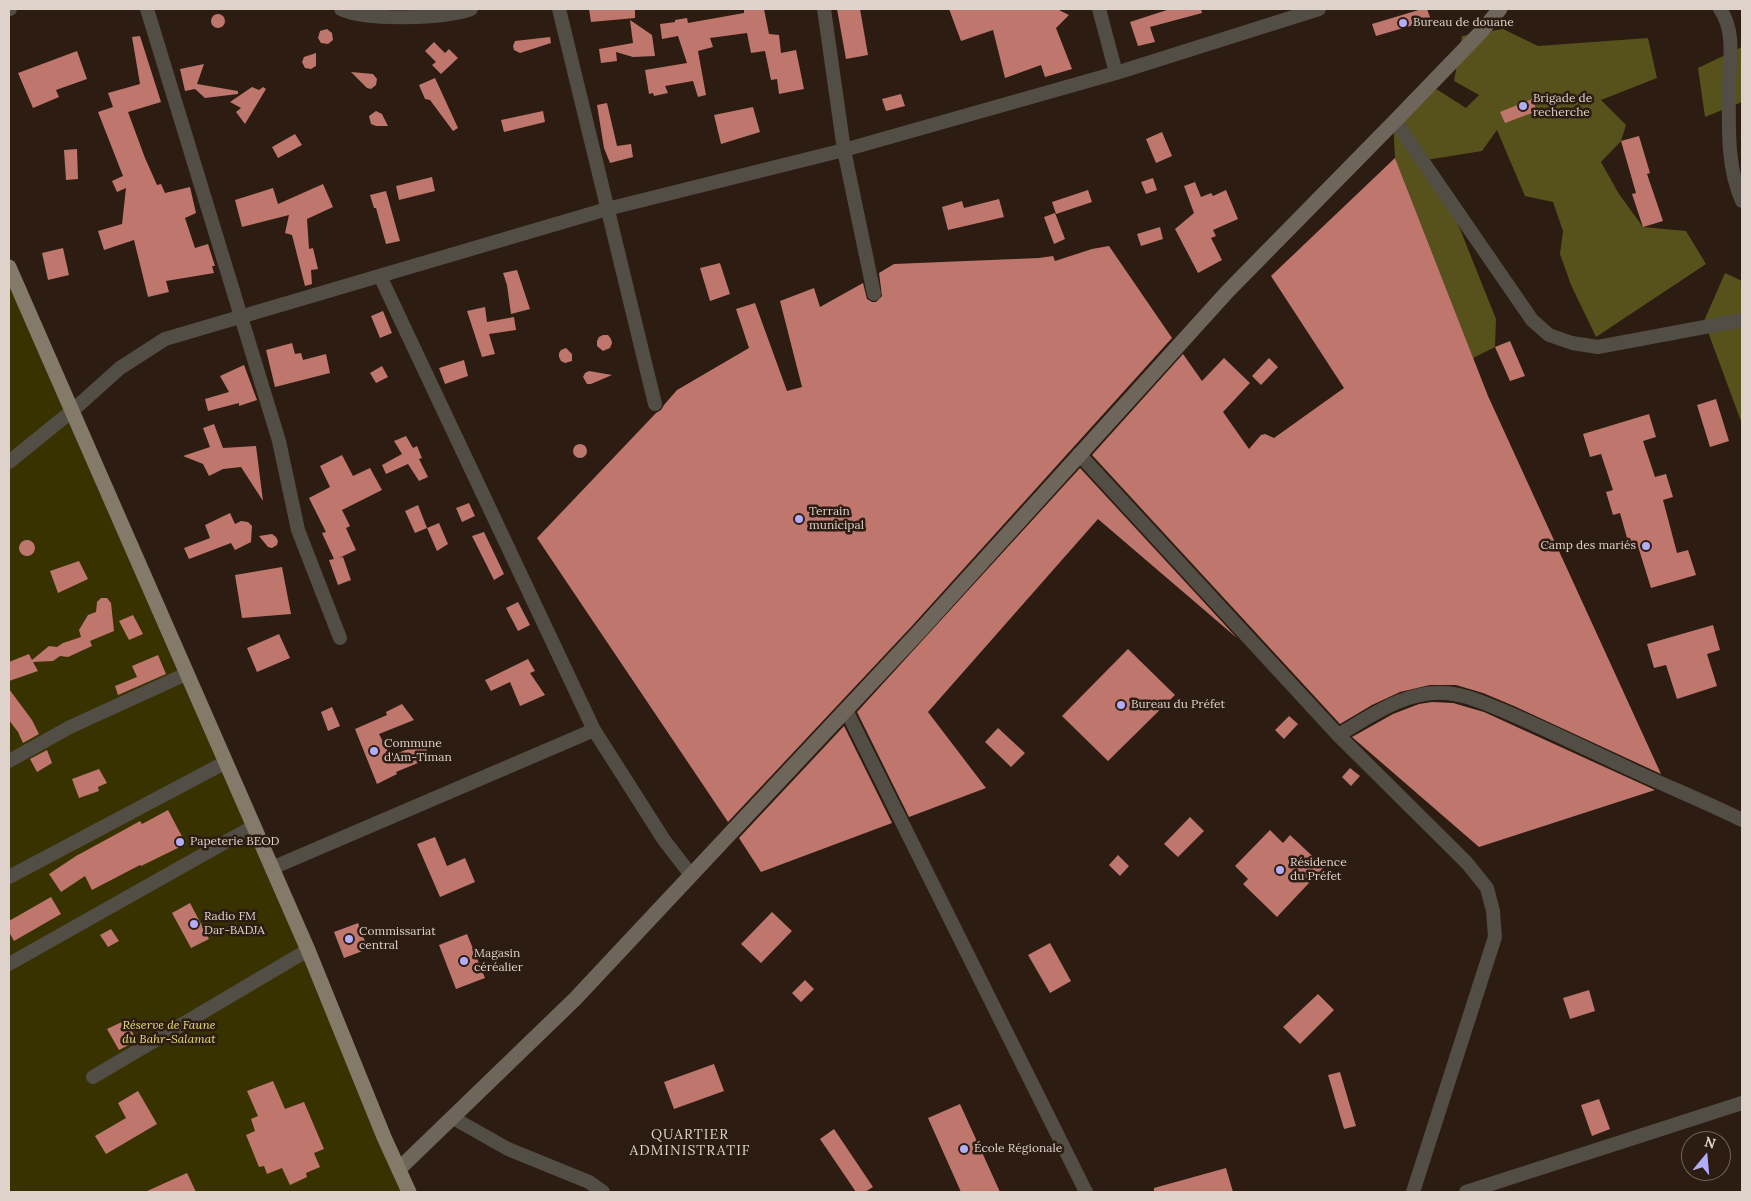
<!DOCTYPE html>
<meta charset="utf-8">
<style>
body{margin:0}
#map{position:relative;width:1751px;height:1201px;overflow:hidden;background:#2c1c11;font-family:Lora,serif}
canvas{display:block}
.frame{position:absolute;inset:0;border:10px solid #ded2cb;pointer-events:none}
.north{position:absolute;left:1681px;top:1131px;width:50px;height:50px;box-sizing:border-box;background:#2c1c11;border:1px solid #73655b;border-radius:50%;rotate:17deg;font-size:14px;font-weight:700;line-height:20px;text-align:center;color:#ded2cb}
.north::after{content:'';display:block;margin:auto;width:18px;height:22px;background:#b2adf9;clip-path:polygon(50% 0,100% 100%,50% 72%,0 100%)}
</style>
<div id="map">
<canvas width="1751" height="1201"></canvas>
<div class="frame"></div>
<div class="north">N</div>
</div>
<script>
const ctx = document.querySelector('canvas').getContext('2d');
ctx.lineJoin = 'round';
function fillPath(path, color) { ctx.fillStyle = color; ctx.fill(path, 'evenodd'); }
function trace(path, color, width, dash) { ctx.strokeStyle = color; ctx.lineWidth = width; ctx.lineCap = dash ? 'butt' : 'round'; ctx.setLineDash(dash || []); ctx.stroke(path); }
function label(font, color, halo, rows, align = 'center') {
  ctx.font = font + ' Lora,serif'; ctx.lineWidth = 5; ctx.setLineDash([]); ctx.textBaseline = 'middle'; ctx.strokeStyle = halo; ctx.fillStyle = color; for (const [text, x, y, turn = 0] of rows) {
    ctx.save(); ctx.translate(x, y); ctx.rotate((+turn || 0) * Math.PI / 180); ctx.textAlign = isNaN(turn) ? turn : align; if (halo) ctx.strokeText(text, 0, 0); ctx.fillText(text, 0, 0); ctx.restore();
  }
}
fillPath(new Path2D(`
 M9 267 407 1192H9Z`), '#373200');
fillPath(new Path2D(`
 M1503 29 1538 46 1648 38 1657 78 1601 100 1626 125 1621 141 1601 162 1619 194 1643 227 1686 231 1706 264 1596 337 1571 285 1560 254 1563 231 1553 202 1525 196 1497 130 1482 151 1426 160 1460 229 1496 319 1495 347 1473 358 1395 158 1393 119 1430 85 1466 108 1479 95 1454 81 1462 36Z
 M1742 47V102L1705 117 1698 68Z
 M1725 273 1742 281V424L1704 321Z`), '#57521b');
fillPath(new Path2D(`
 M589 9H635V18L591 22Z
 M755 9H764L769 34 779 35 781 53 796 50 804 89 779 94 777 79 771 80 765 51 751 53 747 33 710 38 713 47 698 51 706 95 698 97 693 81 665 86 668 93 654 96 653 93 649 94 645 70 687 63 678 36 662 39 660 24 675 22V20L687 18 688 23 744 13V10Z
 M837 9H860L868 55 846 59Z
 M949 9H1057L1069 15 1056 28 1072 69 1045 77 1041 65 1005 78 993 30 961 41Z
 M1170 9H1201L1202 13 1150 27 1155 42 1138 46 1130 22Z
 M1422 9H1427L1431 20 1376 36 1372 24Z
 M211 21a7 7 0 1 1 14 0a7 7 0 1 1-14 0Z
 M630 20 652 35 655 56 633 57 616 52 617 61 601 63 599 49 633 43Z
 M327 29 332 33 333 40 328 44 321 43 318 38 320 31Z
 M140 36 161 102 128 112 145 158 157 185 161 184 165 193 190 187 196 213 185 218 195 248 208 244 215 266H212L214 273 166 281 169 292 148 297 134 240 104 250 98 231 122 224 126 188 117 192 112 181 123 176 98 112 113 107 108 93 140 84 132 37Z
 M550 37 551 43 520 53 514 50 513 46 515 41Z
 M434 42 445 53 449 49 458 58 441 74 432 65 436 62 425 51Z
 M77 51 87 79 56 90 59 97 33 108 18 73Z
 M316 53V66L311 69 305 68 302 62 304 57Z
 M204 64 197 84 238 91V94L205 98 195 89 185 91 180 69Z
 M351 72 373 74 377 79 376 85 371 89 367 88Z
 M435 78 458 128 453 131 430 100 425 99 419 85Z
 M252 87 259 90 263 87 266 89 245 124 236 112 241 108 230 102Z
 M901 94 905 106 886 111 882 99Z
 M1532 99 1537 111 1505 123 1500 112Z
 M607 103 617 146 631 144 633 157 610 163 604 148 597 105Z
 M753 107 760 132 721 144 714 115Z
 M376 111 382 114 388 126H376L371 124 369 116Z
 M543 111 545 122 504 132 501 120Z
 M1162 132 1172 156 1156 163 1146 139Z
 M295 134 302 145 278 158 272 147Z
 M1639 136 1650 173 1647 174 1663 221 1643 227 1632 194 1636 193 1621 141Z
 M77 149 78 179 66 180 64 150Z
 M1395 158 1488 396 1661 774 1514 706 1483 693 1456 685H1430L1400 692 1372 705 1340 724 1092 455 1183 354 1202 381 1224 358 1250 383 1223 412 1249 449 1261 435 1265 434 1274 438 1344 388 1271 276Z
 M432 177 435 191 399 200 396 186Z
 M1153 178 1157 190 1146 194 1141 182Z
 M1195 182 1201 197 1211 193 1213 196 1226 190 1238 219 1213 230 1216 236 1211 238 1222 260 1198 273 1175 229 1194 213 1184 186Z
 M323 184 333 207 307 219 309 249 313 248 318 269 311 270 312 284 305 286 292 235 285 233 289 215 242 227 235 200 273 188 278 204Z
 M1088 190 1092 202 1056 214 1052 202Z
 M386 191 400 241 386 244 376 208H374L370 195Z
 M999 199 1004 217 948 230 942 207 962 201 964 208Z
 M1055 213 1065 239 1054 244 1044 217Z
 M1160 227 1163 239 1141 246 1137 234Z
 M1109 246 1172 338 911 627 728 822 537 538 656 413 661 410 664 405 677 390 749 348 736 309 755 303 787 391 802 387 780 301 814 288 820 307 863 283 867 299 872 302H876L882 296 879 273 894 264 1039 258 1053 256 1055 261 1092 249Z
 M63 248 69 275 48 280 42 253Z
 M720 263 730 294 710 301 700 268Z
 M517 270 530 309 511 314 507 285 503 273Z
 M485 307 487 322 514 317 516 330 489 334 495 354 482 357 467 311Z
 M383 311 392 333 380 338 371 316Z
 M603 335H608L611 339 612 343 610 348 603 351 597 346V341L599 337Z
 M1510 341 1525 376 1510 381 1495 347Z
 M292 343 295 354 301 353 303 360 326 354 330 373 275 387 266 350Z
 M566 348 572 354V361L565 363 561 361 559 357V353L561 350Z
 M1269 358 1278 367 1261 385 1252 376Z
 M464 360 468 376 445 384 439 368Z
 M244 365 257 400 239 406V403L208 411 205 399 229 392 220 376Z
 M382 366 388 377 376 383 370 373Z
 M589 371 612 375 591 384H587L583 377 585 373Z
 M1716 399 1729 441 1710 447 1697 405Z
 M1649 414 1656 437 1643 441 1655 477 1666 474 1673 497 1663 500 1677 553 1688 550 1696 575 1651 588 1637 543 1629 545 1620 513 1613 515 1606 492 1613 490 1601 454 1590 457 1583 434Z
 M214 424 223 448 256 446 263 501 241 467 223 469 209 476 203 464 183 456 210 447 203 428Z
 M406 436 413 448 417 446 422 458 419 459 428 477 419 481 408 464 386 474 382 465 402 454 394 441Z
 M573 451a7 7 0 1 1 14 0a7 7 0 1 1-14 0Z
 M342 455 353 476 370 468 382 490 342 510 350 526 346 528 356 550 339 558 343 557 351 580 338 585 329 560 334 559 322 533 326 532 309 498 330 487 320 466Z
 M1080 468 1237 638 1098 519 928 712 986 788 909 817 857 712Z
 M469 503 475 516 462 522 456 508Z
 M418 505 427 528 415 533 405 511Z
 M230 513 235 524 241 521 248 522 252 526 251 542 235 550 231 543 189 559 184 548 210 538 205 525Z
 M439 523 448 544 437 551 427 528Z
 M484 532 504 574 494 580 472 536Z
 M272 534 276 537 278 541 277 545 272 548 268 547 259 536Z
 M19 548a8 8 0 1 1 16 0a8 8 0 1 1-16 0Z
 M79 561 88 579 58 593 50 571Z
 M282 567 291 614 242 618 235 575Z
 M101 598H107L111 603 114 631 90 641 92 646 68 657 60 656 53 661 33 662 38 671 9 681V662L29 654 32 660 49 646 57 647 63 643 81 637 79 630 88 615 96 612 97 602Z
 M518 602 530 625 518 631 506 608Z
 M133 615 143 634 129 640 119 621Z
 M1713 625 1720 650 1707 654 1717 686 1677 699 1666 665 1654 668 1647 644Z
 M279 634 290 658 257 672 247 648Z
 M1128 649 1175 695 1108 761 1062 716Z
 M158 655 166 674 118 695 115 686 137 677 132 666Z
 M528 659 535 671 530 673 545 695 520 706 510 682 491 691 485 680Z
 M9 689 32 720 39 734 23 743 18 732 9 720Z
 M1432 702 1453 703 1484 712 1655 790 1479 847 1352 737 1393 714 1419 704Z
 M402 704 414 720 379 734 390 756 424 743 430 758 396 772 397 774 377 784 355 729 387 715 386 712Z
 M332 707 340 726 328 731 321 712Z
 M1289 716 1298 724 1284 739 1275 730Z
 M844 726 892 823 761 872 739 838Z
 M998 728 1025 753 1011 767 985 742Z
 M47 750 52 763 37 772 30 759Z
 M1350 768 1360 776 1351 786 1342 777Z
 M99 769 107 783 98 787 99 791 79 798 72 779Z
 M168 810 186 844 141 866 140 865 92 890 85 876 61 892 49 874 76 856 122 831 140 821 142 824Z
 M1190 817 1204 831 1178 857 1164 844Z
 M1270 830 1283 843 1290 835 1324 867 1277 917 1243 884 1248 879 1235 866Z
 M435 837 447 866 465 858 475 882 440 897 417 844Z
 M1118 855 1129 866 1120 876 1109 865Z
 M51 897 61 914 14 941 9 932V921Z
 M190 903 209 939 191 948 172 913Z
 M772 912 792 931 761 963 741 944Z
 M358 923 368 949 344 958 334 932Z
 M111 929 119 941 108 947 100 935Z
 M467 934 485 978 456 989 439 945Z
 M1050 943 1071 981 1050 993 1028 955Z
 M805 980 814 989 801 1002 792 993Z
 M1589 990 1595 1011 1570 1019 1563 998Z
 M1318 994 1334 1010 1300 1044 1283 1027Z
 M126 1020 137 1041 119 1050 107 1029Z
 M714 1064 724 1091 674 1109 664 1082Z
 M1340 1072 1356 1126 1344 1129 1328 1075Z
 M273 1081 285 1109 304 1102 324 1149 314 1153 320 1167 306 1173 307 1177 290 1185 282 1168 267 1174 264 1166 259 1167 246 1135 255 1131 251 1119 258 1116 247 1091Z
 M138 1091 157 1124 106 1154 95 1136 126 1118 118 1103Z
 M1599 1099 1610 1129 1592 1136 1581 1105Z
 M960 1104 1000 1192H961L928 1118Z
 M834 1129 873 1187 865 1192H856L820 1139Z
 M1226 1168 1233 1192H1154V1188Z
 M187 1173 196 1192H145Z`), '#bf776d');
trace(new Path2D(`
 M9 9H10
 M147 9 279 441 298 530 340 638
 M341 9C365 21 445 19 471 9
 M559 9 655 404
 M824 9 844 150 874 294
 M1099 9 1116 73
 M1720 9C1735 30 1730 59 1729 84 1729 122 1726 166 1742 201
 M1395 121 1532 320 1549 335 1572 343 1598 347 1742 320
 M380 276 594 730 664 840 691 875
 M1079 454 1338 735 1467 863 1487 888 1493 911 1495 937 1413 1192
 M9 462 72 411 120 368 165 339 607 209 844 150 1116 73 1319 9
 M846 710 1086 1192
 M1338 735C1371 716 1406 690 1446 693 1469 695 1491 706 1511 714 1552 732 1591 751 1632 770 1668 787 1706 802 1742 820
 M9 761 70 727 186 674
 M272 868 594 730
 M9 877 226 762
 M9 964 254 826
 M93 1077 308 950
 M453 1118 508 1149 589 1182 603 1192
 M1466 1192 1742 1103`), '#524d45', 14);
trace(new Path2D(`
 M399 1169 575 999 918 633 1228 291 1395 121 1480 33 1500 9`), '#6e665a', 15);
trace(new Path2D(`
 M9 267 308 950 384 1137 409 1192`), '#847a6a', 15);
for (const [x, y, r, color] of [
 [1403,23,5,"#b2adf9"],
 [1523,106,5,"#b2adf9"],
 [799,519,5,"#b2adf9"],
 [1646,546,5,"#b2adf9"],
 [1121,705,5,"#b2adf9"],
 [374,751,5,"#b2adf9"],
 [180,842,5,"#b2adf9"],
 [1280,870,5,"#b2adf9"],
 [194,924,5,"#b2adf9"],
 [349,939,5,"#b2adf9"],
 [464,961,5,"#b2adf9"],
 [964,1149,5,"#b2adf9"]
]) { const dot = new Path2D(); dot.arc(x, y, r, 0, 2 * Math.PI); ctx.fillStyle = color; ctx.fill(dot); trace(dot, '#2c1c11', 2); }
label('12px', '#ded2cb', '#2c1c11', [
 ["Bureau de douane",1413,23],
 ["Brigade de",1533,99],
 ["recherche",1533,113],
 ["Terrain",809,512],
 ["municipal",809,526],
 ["Camp des mariés",1636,546,"right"],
 ["Bureau du Préfet",1131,705],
 ["Commune",384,744],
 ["d'Am-Timan",384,758],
 ["Papeterie BEOD",190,842],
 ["Résidence",1290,863],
 ["du Préfet",1290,877],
 ["Radio FM",204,917],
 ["Dar-BADJA",204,931],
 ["Commissariat",359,932],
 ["central",359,946],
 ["Magasin",474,954],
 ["céréalier",474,968],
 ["École Régionale",974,1149]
], 'left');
label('italic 12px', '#e7de7a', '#2c1c11', [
 ["Réserve de Faune",169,1026],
 ["du Bahr-Salamat",169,1040]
]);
ctx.letterSpacing = '1px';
label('14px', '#ded2cb', '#2c1c11', [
 ["QUARTIER",690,1135],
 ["ADMINISTRATIF",690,1151]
]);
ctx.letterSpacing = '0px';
</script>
